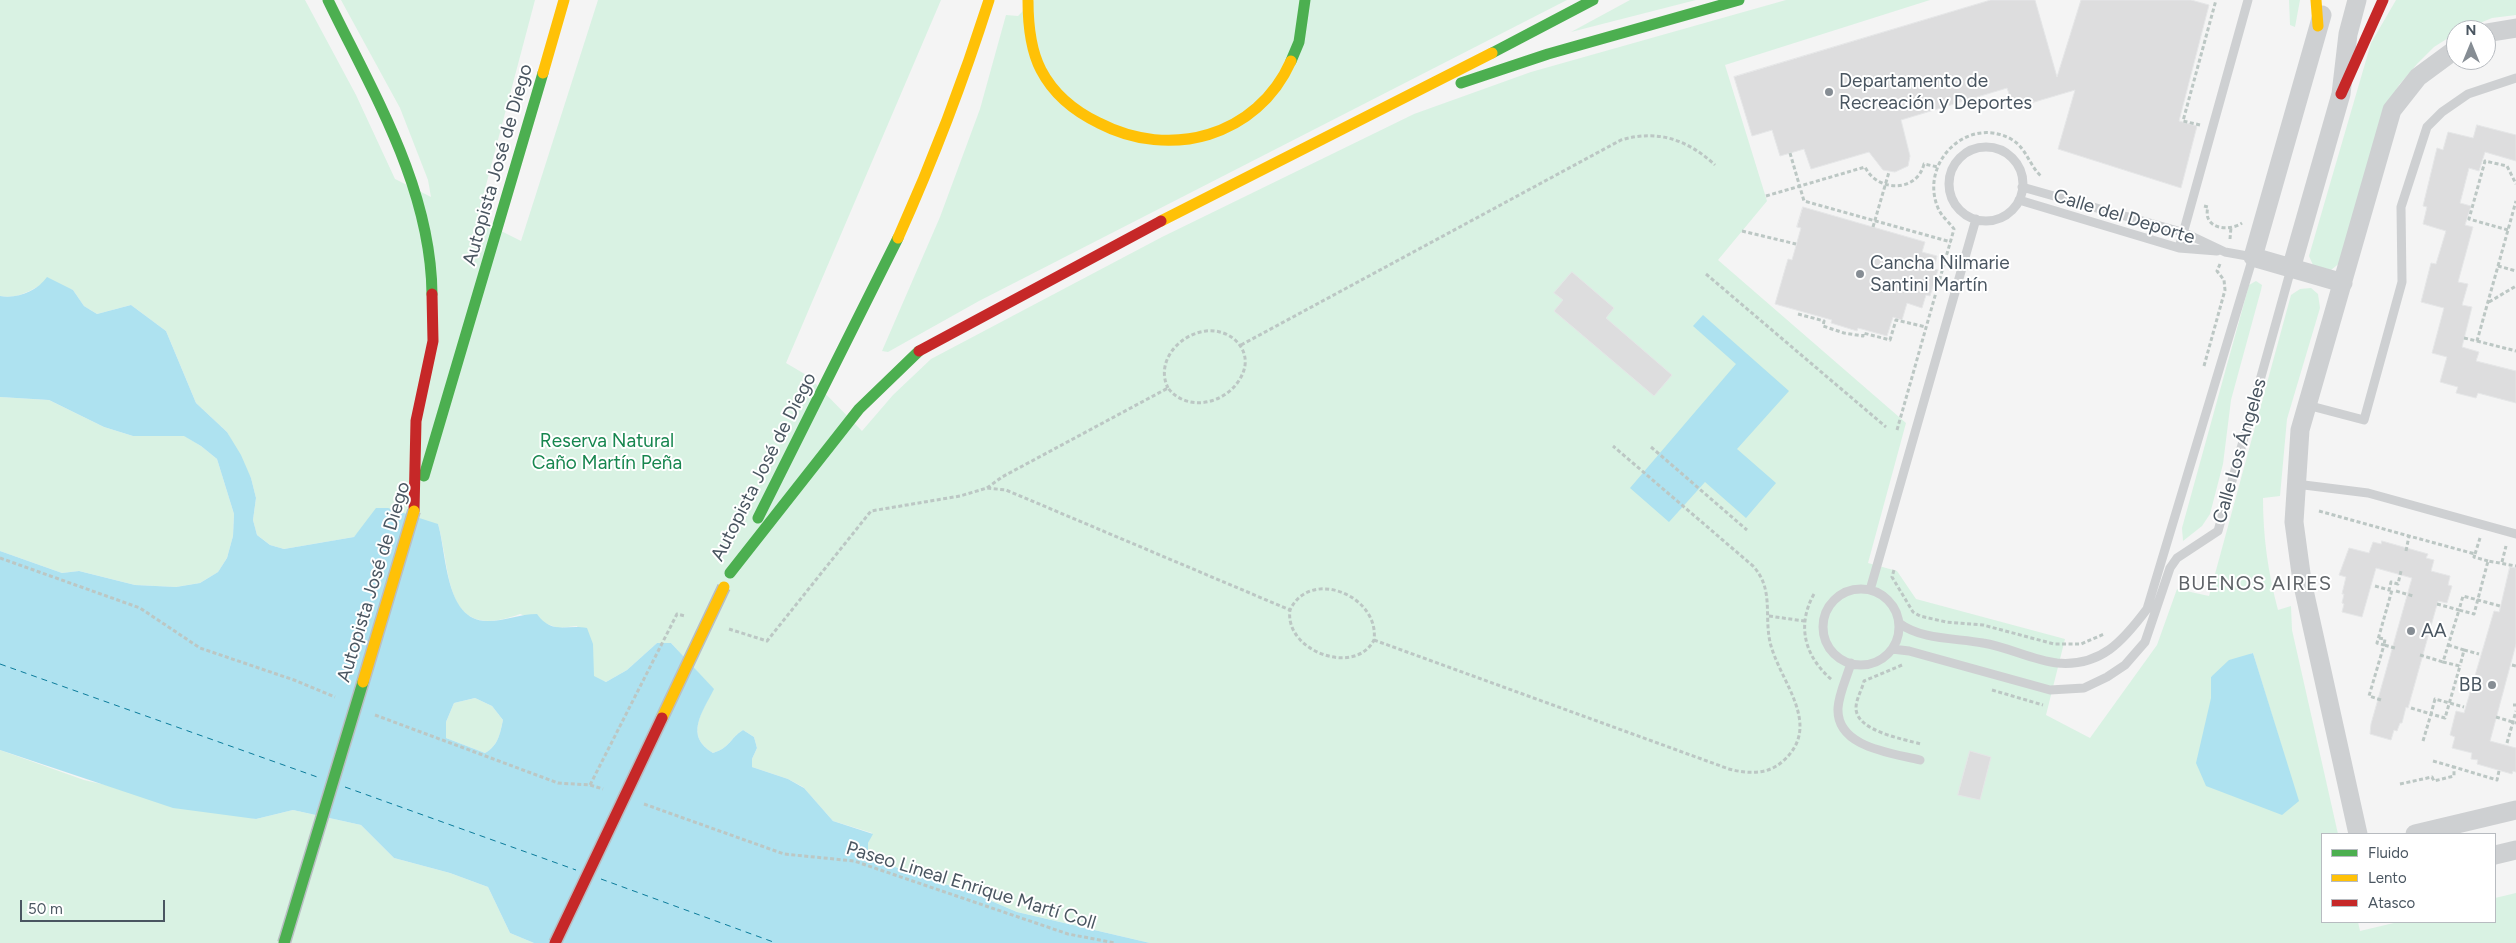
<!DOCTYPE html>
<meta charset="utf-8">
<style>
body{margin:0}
#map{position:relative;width:2516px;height:943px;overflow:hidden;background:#f4f4f4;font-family:Figtree,sans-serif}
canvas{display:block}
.legend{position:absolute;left:2321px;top:833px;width:175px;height:90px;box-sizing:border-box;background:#fff;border:1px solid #b7bbc0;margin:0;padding:6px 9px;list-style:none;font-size:15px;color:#4a5661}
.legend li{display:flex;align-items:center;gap:10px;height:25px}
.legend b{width:25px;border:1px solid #b7bbc0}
.north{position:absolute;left:2446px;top:20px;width:50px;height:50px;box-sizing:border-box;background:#fff;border:1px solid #b7bbc0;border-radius:50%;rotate:0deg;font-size:14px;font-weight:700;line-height:20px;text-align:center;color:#4a5661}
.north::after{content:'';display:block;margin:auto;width:18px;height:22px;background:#868d94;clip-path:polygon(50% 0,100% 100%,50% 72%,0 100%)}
.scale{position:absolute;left:20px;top:900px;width:145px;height:22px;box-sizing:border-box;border:2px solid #4a5661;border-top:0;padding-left:6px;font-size:15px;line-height:18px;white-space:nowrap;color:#4a5661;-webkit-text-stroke:4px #fff;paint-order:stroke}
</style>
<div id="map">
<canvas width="2516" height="943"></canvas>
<ul class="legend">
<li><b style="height:6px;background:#4caf50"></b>Fluido</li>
<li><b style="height:6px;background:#ffc107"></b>Lento</li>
<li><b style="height:6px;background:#c62828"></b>Atasco</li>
</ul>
<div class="north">N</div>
<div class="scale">50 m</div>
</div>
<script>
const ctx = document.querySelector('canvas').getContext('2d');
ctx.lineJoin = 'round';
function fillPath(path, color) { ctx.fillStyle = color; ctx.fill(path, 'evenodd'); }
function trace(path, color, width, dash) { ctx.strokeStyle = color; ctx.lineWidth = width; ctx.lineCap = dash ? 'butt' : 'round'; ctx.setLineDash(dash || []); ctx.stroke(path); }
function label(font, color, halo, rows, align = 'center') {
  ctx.font = font + ' Figtree,sans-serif'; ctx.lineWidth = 4; ctx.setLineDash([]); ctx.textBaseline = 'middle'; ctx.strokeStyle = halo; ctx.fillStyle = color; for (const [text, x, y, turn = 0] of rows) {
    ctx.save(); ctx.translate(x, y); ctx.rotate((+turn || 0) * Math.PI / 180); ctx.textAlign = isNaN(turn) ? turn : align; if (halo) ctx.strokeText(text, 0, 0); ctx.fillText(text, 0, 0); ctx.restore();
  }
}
fillPath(new Path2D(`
 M0 0H305L356 95 395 179 431 197 428 180 400 108 341 0H535L477 219 521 241 598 0H941L786 363 808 376 862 431 893 395 931 359 1162 237 1414 114 1531 72 1786 0H1930L1725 65 1767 201 1718 260 1906 423 1868 563 1897 571 1916 599 2065 639 2046 715 2090 738 2157 645 2177 589 2209 596 2291 295 2300 289 2311 288 2318 294 2320 308 2287 419 2280 496 2263 498C2263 537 2268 573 2278 610L2291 606 2292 630 2338 834H2322V922H2358L2360 931 2398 922H2495V898L2516 893V943H1150L1017 912 963 889 936 882 868 857V843L872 833 833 821 803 787 788 779 752 767V759L757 748 754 737 743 730C729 739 731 747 713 753 684 736 702 713 713 689L671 643H657L627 670 606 682 593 677V664L577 626 558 628 520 614C443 643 452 574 438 524L365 525 354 537 284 549 270 545 257 535 253 520 256 498 251 478 227 432 196 403 166 331 131 305 97 314 84 306 73 290 42 284C29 292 16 299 0 296ZM2252 653H2253L2298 801 2211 698V677Z
 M1034 0H1567L979 301 888 352 882 351 940 217 980 109 1006 15 1018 16Z
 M1630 0H1696L1571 32Z
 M2289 0H2300L2295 27 2290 25Z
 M2396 0H2516V15L2492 18 2463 30H2456V33L2434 47 2417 64 2399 85 2383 115 2341 262 2331 270 2313 265 2309 256 2371 43Z
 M2256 281 2262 285 2261 290 2231 400 2223 464 2210 514 2202 526 2183 541 2182 528 2249 285Z
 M0 397 49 400 104 427 133 436H185L201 446 217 459 234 514 233 536 227 558 218 572 200 583 176 587 135 585 79 571 62 573 0 551Z
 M475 698 492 706 503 720C500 734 498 746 485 753L446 738V722L454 703Z
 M0 750 84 780 256 819 293 810 361 825 394 858 450 873 488 887 510 933 534 943H0Z`), '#d9f2e3');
fillPath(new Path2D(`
 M47 277 73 290 84 306 97 314 131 305 166 331 196 403 227 432 241 455 251 478 256 498 253 520 257 535 270 545 284 549 354 537 376 508H388L438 524C447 554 445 622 488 621 505 621 520 614 537 614 552 635 566 624 587 628L593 644 594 676 606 682 627 670 657 643H671L714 689C702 713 684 736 713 753 731 747 729 739 743 730L754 737 757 748 752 759V767L788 779 804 788 833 821 873 834 868 843V857L936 882 963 889 1017 912 1150 943H534L510 933 488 887 450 873 394 858 361 825 293 810 256 819 173 808 0 750V551L62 573 79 571 135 585 176 587 200 583 218 572 227 558 233 536 234 514 217 459 201 446 184 436H133L104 427 49 400 0 397V296C18 299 37 291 47 277ZM475 698 492 706 503 720C500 734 498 746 485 753L446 738V722L454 703Z
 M1703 315 1789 391 1737 449 1776 483 1746 518 1705 482 1669 522 1630 488 1736 364 1693 326Z
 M2253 653 2299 801 2282 815 2206 786 2196 763 2211 698V677L2229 660Z`), '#aee2f0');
trace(new Path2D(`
 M0 664 320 778
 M345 787 576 870
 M601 879 776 943`), '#0c7c9b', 1, [6, 5]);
const building = new Path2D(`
 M1991 0H2035L2057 77 2081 0H2191L2209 5 2179 121 2197 126 2181 188 2058 149 2075 90 2014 108 2007 88 1901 120 1910 156 1908 166 1895 172 1883 170 1869 152 1811 169 1804 149 1780 156 1772 130 1752 136 1734 77Z
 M2477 125 2516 135V161L2485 152 2479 171 2469 168 2460 203 2471 206 2465 225 2473 227 2458 282 2468 284 2462 305 2472 307 2462 347 2479 352 2476 361 2516 371V403L2478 393 2476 398 2456 393 2458 387 2440 382 2447 357 2432 353 2444 308 2421 302 2431 263 2436 264 2446 231 2423 224 2427 207 2423 206 2437 148 2443 150 2448 132 2473 138Z
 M1803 207 1925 242 1922 252 1937 256 1934 269 1938 270 1930 296 1926 295 1922 308 1907 303 1902 320 1893 317 1887 336 1858 328 1857 331 1831 323 1832 320 1775 304 1788 259 1792 260 1801 228 1797 227Z
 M1572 272 1614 308 1606 318 1672 375 1654 396 1554 311 1563 300 1554 293Z
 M2382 541 2428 554 2426 558 2434 560 2431 571 2450 576 2448 585 2452 586 2447 603 2438 601 2408 708 2406 707 2402 723H2400L2397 731 2394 730 2391 740 2370 734 2371 724 2412 578 2376 568 2362 617 2342 612 2344 604 2342 603 2344 594H2342L2346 577 2339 575 2349 548 2369 553 2373 542 2381 544Z
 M2510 567 2516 568V644L2490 741 2516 748V772L2513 771 2512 774 2477 764 2478 760 2471 759 2472 753 2452 748 2455 737 2450 735 2456 711 2464 713 2494 611 2499 612Z
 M1970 751 1991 757 1980 800 1958 795Z`);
fillPath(building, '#ddddde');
trace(building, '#e5e6e7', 1);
trace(new Path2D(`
 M2200 125 2183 121 2216 0
 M1790 153 1804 201 1951 242
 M1766 196 1865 167C1877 192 1917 193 1924 164L1938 167
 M2204 206 2208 207C2202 229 2229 232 2242 223
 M1873 227 1889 172
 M2508 230 2469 219 2485 161 2507 166 2516 184
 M1742 231 1796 244
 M2230 239 2231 227
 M2498 266 2516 201
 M1706 274 1886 427
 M2489 302 2516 286
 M1798 314 1824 321 1823 326 1844 333 1863 336V333L1890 340 1896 320 1926 327
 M2464 338 2477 341 2498 266 2516 271
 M2477 341 2516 351
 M1241 345 1621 140C1658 129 1688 140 1715 165
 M2204 366 2225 290 2224 280 2217 271 2220 264
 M1897 430 1954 229C1949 222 1941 216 1938 208 1919 163 1967 115 2011 139 2027 148 2029 166 2042 177
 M1651 447 1747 530
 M987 488 1002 477 1168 388C1187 413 1227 404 1241 377 1255 352 1232 328 1206 331 1179 334 1155 362 1168 388
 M2319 511 2409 536
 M2406 551 2409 536 2475 554 2474 557 2488 561
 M2475 554 2480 538
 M0 558 140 608 200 648 294 680 335 697
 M2502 562 2506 546
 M1894 570 1892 577 1913 612 1920 616 1946 622 1983 625 2054 644H2081L2104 634
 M2375 586 2389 590
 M2396 591 2413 596
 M1814 594C1796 626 1805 657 1832 680
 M2437 604 2459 610 2463 596 2500 606
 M1769 616 1804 621
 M729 629 767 641 871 511 960 496 987 488 1006 490 1290 610C1284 651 1355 677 1374 640 1380 596 1310 567 1290 610
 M2379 638 2385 639 2384 645 2395 648
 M1374 640 1729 769C1748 774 1768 775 1783 761 1824 725 1779 681 1770 642 1764 614 1774 589 1753 566L1613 446
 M2448 645 2464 650 2460 666
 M2464 650 2479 654
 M2420 655 2443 662
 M1902 665 1864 681C1862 690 1856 699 1856 708 1856 731 1903 739 1921 744
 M2512 665 2516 666
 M1992 690 2043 705
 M2381 700 2369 696 2384 645 2377 643 2392 590H2389L2391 582 2398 584 2401 571
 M2513 705H2516
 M2411 708 2431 714 2435 699 2464 707
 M375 715 558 783 590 785 603 789
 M2496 717 2516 723
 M2423 741 2431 714 2445 718 2460 666 2443 662 2459 610 2474 614 2488 561 2516 566
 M2507 743 2516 711
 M2433 761 2454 767
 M2400 784 2432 777 2434 781 2454 776V767L2497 780 2499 771
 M590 785 677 614 685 616
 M644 804 784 854 854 861 1068 934 1115 943`), '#bcc7c4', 3, [4, 2.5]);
trace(new Path2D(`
 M1949 184a37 37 0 1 1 74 0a37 37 0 1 1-74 0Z
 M2019 200 2179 248 2217 251
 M2179 248 2248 0
 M2307 405 2364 420 2402 282 2401 207 2427 127 2442 112 2468 94 2516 78
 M2296 484 2368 493 2516 534
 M1823 627a38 38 0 1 1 76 0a38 38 0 1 1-76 0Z
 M1870 590 1976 219
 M1899 623C1921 640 1957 638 1983 643 2008 647 2032 660 2057 663 2101 667 2123 641 2147 609L2253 257 2225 252 2185 233 2022 187
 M1892 649 1909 651 2050 690 2084 688 2107 677 2125 665 2145 642 2170 568 2177 558 2218 531 2291 269
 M1851 663C1847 677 1839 693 1838 708 1836 748 1893 753 1920 760`), '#ced0d2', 9);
trace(new Path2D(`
 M2322 15 2253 257 2343 283
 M2486 33 2516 28
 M2291 269 2341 94 2348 34 2357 0
 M2358 834 2302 581 2294 522 2300 430 2392 110 2418 77 2456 49
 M2415 834 2516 810
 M2495 855 2516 850`), '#ced0d2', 19);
trace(new Path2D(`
 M328 0C373 93 431 188 432 294
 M1492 53 1593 0
 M1291 61 1299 42 1305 0
 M1461 83 1548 54 1739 0
 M424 476 543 73
 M758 518 898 238
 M730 573 859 409 919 351`), '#4caf50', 11);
trace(new Path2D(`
 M1028 0C1028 24 1030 49 1041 70 1054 95 1074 111 1099 123 1170 160 1257 137 1291 61
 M2316 0 2318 26
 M543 73 564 0
 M1161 221 1492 53
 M898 238C933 160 963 82 989 0`), '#ffc107', 11);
trace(new Path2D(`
 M2341 94 2383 0
 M919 351 1161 221
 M414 511 416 421 433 341 432 294`), '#c62828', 11);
const fastBridge = new Path2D(`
 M284 943 363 682`);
const slowBridge = new Path2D(`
 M363 682 414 511
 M662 718 724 587`);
const jamBridge = new Path2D(`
 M555 943 662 718`);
trace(fastBridge, '#b9bec3', 14, []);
trace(slowBridge, '#b9bec3', 14, []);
trace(jamBridge, '#b9bec3', 14, []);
trace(fastBridge, '#4caf50', 11);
trace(slowBridge, '#ffc107', 11);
trace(jamBridge, '#c62828', 11);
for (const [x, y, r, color] of [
 [1829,92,5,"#868d94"],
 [1860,274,5,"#868d94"],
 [2411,631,5,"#868d94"],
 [2492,685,5,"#868d94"]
]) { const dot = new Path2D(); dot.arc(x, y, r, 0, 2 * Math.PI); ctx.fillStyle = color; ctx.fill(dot); trace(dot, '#fff', 2); }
label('19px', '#4a5661', '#fff', [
 ["Departamento de",1839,81],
 ["Recreación y Deportes",1839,103],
 ["Cancha Nilmarie",1870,263],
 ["Santini Martín",1870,285],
 ["AA",2421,631],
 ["BB",2482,685,"right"]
], 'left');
label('19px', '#4a5661', '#fff', [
 ["Autopista José de Diego",498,165,-74],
 ["Calle del Deporte",2124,217,17],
 ["Calle Los Ángeles",2240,451,-74],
 ["Autopista José de Diego",764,467,-63],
 ["Autopista José de Diego",374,582,-73],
 ["Paseo Lineal Enrique Martí Coll",971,886,17]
]);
label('19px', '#17864f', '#fff', [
 ["Reserva Natural",607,441],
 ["Caño Martín Peña",607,463]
]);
ctx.letterSpacing = '1px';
label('20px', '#5f6368', '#fff', [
 ["BUENOS AIRES",2255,584]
]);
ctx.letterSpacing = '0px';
</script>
